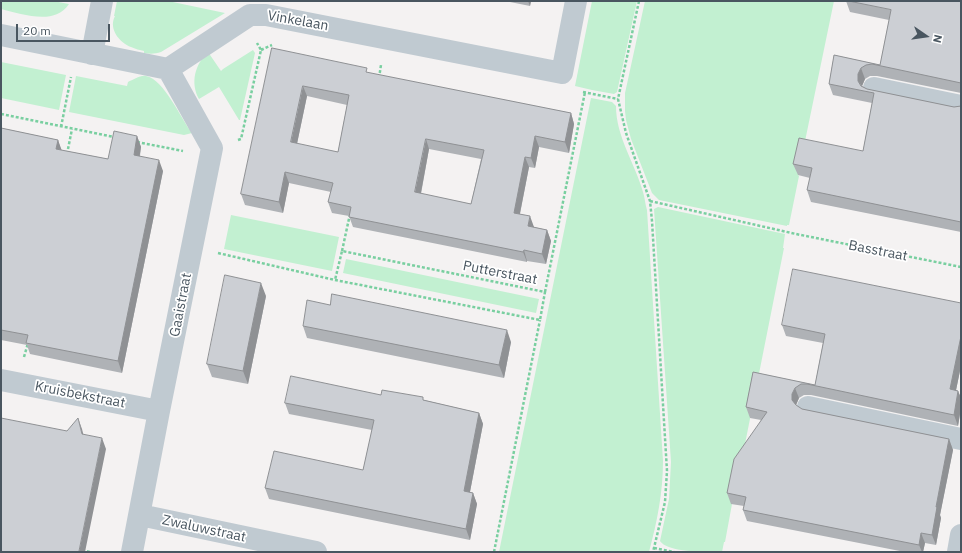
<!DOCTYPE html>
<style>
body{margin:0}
#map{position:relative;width:962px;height:553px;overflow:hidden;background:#f4f2f2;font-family:"IBM Plex Sans",sans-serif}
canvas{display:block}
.frame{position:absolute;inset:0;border:2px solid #495660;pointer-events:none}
.north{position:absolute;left:906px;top:16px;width:40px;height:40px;-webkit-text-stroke:3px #fff;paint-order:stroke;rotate:103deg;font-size:11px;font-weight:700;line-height:16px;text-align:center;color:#495660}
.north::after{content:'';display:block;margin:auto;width:14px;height:18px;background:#495660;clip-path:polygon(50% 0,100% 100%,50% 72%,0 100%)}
.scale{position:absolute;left:16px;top:24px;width:94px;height:18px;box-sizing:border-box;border:2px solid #495660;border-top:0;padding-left:5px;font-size:12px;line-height:14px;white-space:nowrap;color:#495660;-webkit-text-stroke:3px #fff;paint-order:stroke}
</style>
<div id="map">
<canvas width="962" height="553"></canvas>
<div class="frame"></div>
<div class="north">N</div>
<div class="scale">20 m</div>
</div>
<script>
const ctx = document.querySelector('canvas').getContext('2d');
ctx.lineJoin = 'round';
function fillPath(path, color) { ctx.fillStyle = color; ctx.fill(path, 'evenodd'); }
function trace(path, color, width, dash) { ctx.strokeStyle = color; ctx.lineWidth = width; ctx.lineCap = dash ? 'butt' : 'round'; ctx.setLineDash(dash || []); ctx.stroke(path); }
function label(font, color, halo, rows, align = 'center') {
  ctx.font = font + ' "IBM Plex Sans",sans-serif'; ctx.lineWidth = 3.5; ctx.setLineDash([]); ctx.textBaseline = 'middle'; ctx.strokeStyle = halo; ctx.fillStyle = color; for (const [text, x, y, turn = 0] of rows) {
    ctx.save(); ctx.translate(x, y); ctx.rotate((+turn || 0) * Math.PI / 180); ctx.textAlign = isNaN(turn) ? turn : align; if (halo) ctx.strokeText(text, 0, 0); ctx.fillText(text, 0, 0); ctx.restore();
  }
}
fillPath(new Path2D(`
 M1 1H53L69 4C55 26 22 14 1 9Z
 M117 1H168L225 13 161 52C155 54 150 54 144 53V51C140 50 135 49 131 47 120 43 108 29 115 16H114Z
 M592 1H637L617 92 614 94 592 90 575 86Z
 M645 1H834L798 175 799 176 789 225H787V226L659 200 652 193 631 139 626 120 625 111V93L627 84Z
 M253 50 255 53 240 120H239L219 87 199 99C190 83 195 64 208 52L221 71 223 69Z
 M1 62 66 75 59 110 1 98Z
 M76 76 127 86 128 82C133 80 140 75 146 76 164 79 181 119 192 133L184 135 69 112Z
 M591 98 612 102 616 106C616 137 635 163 643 192 645 198 645 204 647 210L663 461C663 493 657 522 649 552H499Z
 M658 207 785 234 783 248H784L741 464 732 504 725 542H724L722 552C707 552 668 553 660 541L669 499 671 462 654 209Z
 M231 215 339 237 332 271 224 249Z
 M346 259 539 299 536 313 343 273Z`), '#c2f0d1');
trace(new Path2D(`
 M639 1 618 99 626 133 650 201 652 221 667 471 665 502 653 552
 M261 50 272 45
 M379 78 381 65
 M583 92 618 99
 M1 114 114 137
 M61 127 71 77
 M238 140 241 139 261 50 257 43
 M137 142 183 151
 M67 154 72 129
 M650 201 796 234 961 267
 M342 251 350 214
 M218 253 335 280 540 320 545 292 342 251 335 280
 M545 292 585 92
 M24 357 28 343
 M654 548 674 552
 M82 550 90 552
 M494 552 540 320`), '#79cfa0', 2.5, [3, 2]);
trace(new Path2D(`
 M1 35 168 69 250 15H266L562 73 576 1
 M92 54 102 1
 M874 88 961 106
 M1 380 159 411
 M808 407 961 439
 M140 515 316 552
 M132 552 159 411 212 148 168 69
 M958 552 961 535`), '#c0cad1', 22);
fillPath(new Path2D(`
 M505 1H531L530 6Z
 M846 1H961V93L877 76H870L865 79 862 86 867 89 954 107 961 106V232L811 202 807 190 810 178 798 175 793 164 863 151 872 103 833 95 829 84 834 55 880 65 889 20 850 12Z
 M272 48 369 73 571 113 574 124 569 153 539 147 535 168 529 167 520 214 534 227 547 230 551 241 546 264 527 261V262L353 227 349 216 332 213 328 202 331 192 289 183 283 213 245 205 241 194ZM307 96 347 105 338 152 297 144ZM429 149 481 159 471 204 421 194Z
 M1 128 58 140 61 150 108 159 137 136 141 147 140 156 163 171 122 373 30 354 27 345 1 340Z
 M266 296 248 384 212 377 207 364Z
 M961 303V366L956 390 958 391 961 398V408L958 426 811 395H804L799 398 796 405V406L802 409 949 439 953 450 940 515 941 518 936 545 925 543 923 552H905L747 521 743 510 744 506 731 504 727 493 761 420 750 418 746 407 753 372 815 385 823 343 786 336 782 325Z
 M303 326 511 342 504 378 307 338Z
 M381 395 424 400 479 413 483 424 470 492 473 493 477 504 470 540 269 499 265 488 363 470 372 430 289 414 285 403Z`), '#afb2b6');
fillPath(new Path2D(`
 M528 1H531L530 6Z
 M861 68 865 79 862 86 858 81V74Z
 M303 86 307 96 295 153 291 142Z
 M571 113 574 124 569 153 565 142Z
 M137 136 141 147 138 166 134 155Z
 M535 136 539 147 535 168 531 158Z
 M426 139 429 149 419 203 415 192Z
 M58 140 62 151 56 149Z
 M525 157 529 167 518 223 514 213Z
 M159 160 163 171 122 373 118 361Z
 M285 172 289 183 283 213 279 202Z
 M530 216 534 227 532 237 528 226Z
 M547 230 551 241 546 264 542 254Z
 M524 250 527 261V262L523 252Z
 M261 283 266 296 248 384 243 371Z
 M507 330 511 342 504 378 499 365Z
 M961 336V366L954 400 950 389Z
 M795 388 799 398 796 405V411L792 400V394Z
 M958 391 961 398V408L958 426 954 415Z
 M479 413 483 424 468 502 464 491Z
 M78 418 82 429 86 445 82 434Z
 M102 438 106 449 85 552H79Z
 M949 439 953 450 940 515 941 518 936 545 932 535 936 507Z
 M473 493 477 504 470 540 466 529Z
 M921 533 925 543 923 552H922L919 545Z`), '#8f9194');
const building = new Path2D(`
 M849 1H961V83L872 64 866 65 861 68 858 74V81L861 86 867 89 954 107 961 106V222L807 190 812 168 793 164 799 138 863 151 874 93 829 84 834 55 880 65 891 10Z
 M272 48 367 68 366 72 571 113 565 142 535 136 531 158 525 157 514 213 530 216 528 226 547 230 542 254 524 250 523 252 349 217 351 207 328 202 333 183 285 172 279 202 241 194ZM303 86 349 95 338 152 291 142ZM426 139 484 150 471 204 415 192Z
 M1 128 58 140 56 149 108 159 114 131 137 136 134 155 159 160 118 361 26 343 28 335 1 330Z
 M793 269 961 303V336L950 389 958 391 954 415 807 384H801L795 388 792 394V400L796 405 802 409 949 439 936 507H937L932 535 921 533 919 545 743 510 746 497 727 493 734 459 767 412 746 407 753 372 815 385 825 334 782 325Z
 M225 275 261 283 243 371 207 364Z
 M332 294 507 330 499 365 303 326 307 300 330 305Z
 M291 376 381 395 382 390 423 397V400L479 413 464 491 473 493 466 529 265 488 274 451 363 470 374 420 285 403Z
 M1 418 67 431 78 418 82 434 102 438 79 551 83 552H1Z`);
fillPath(building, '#cccfd4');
trace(building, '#8f9194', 1);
label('14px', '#495660', '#fff', [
 ["Vinkelaan",298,21,10],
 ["Basstraat",878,251,11],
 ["Putterstraat",500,273,11],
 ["Gaaistraat",181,305,-79],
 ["Kruisbekstraat",80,395,11],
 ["Zwaluwstraat",204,529,12]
]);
</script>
